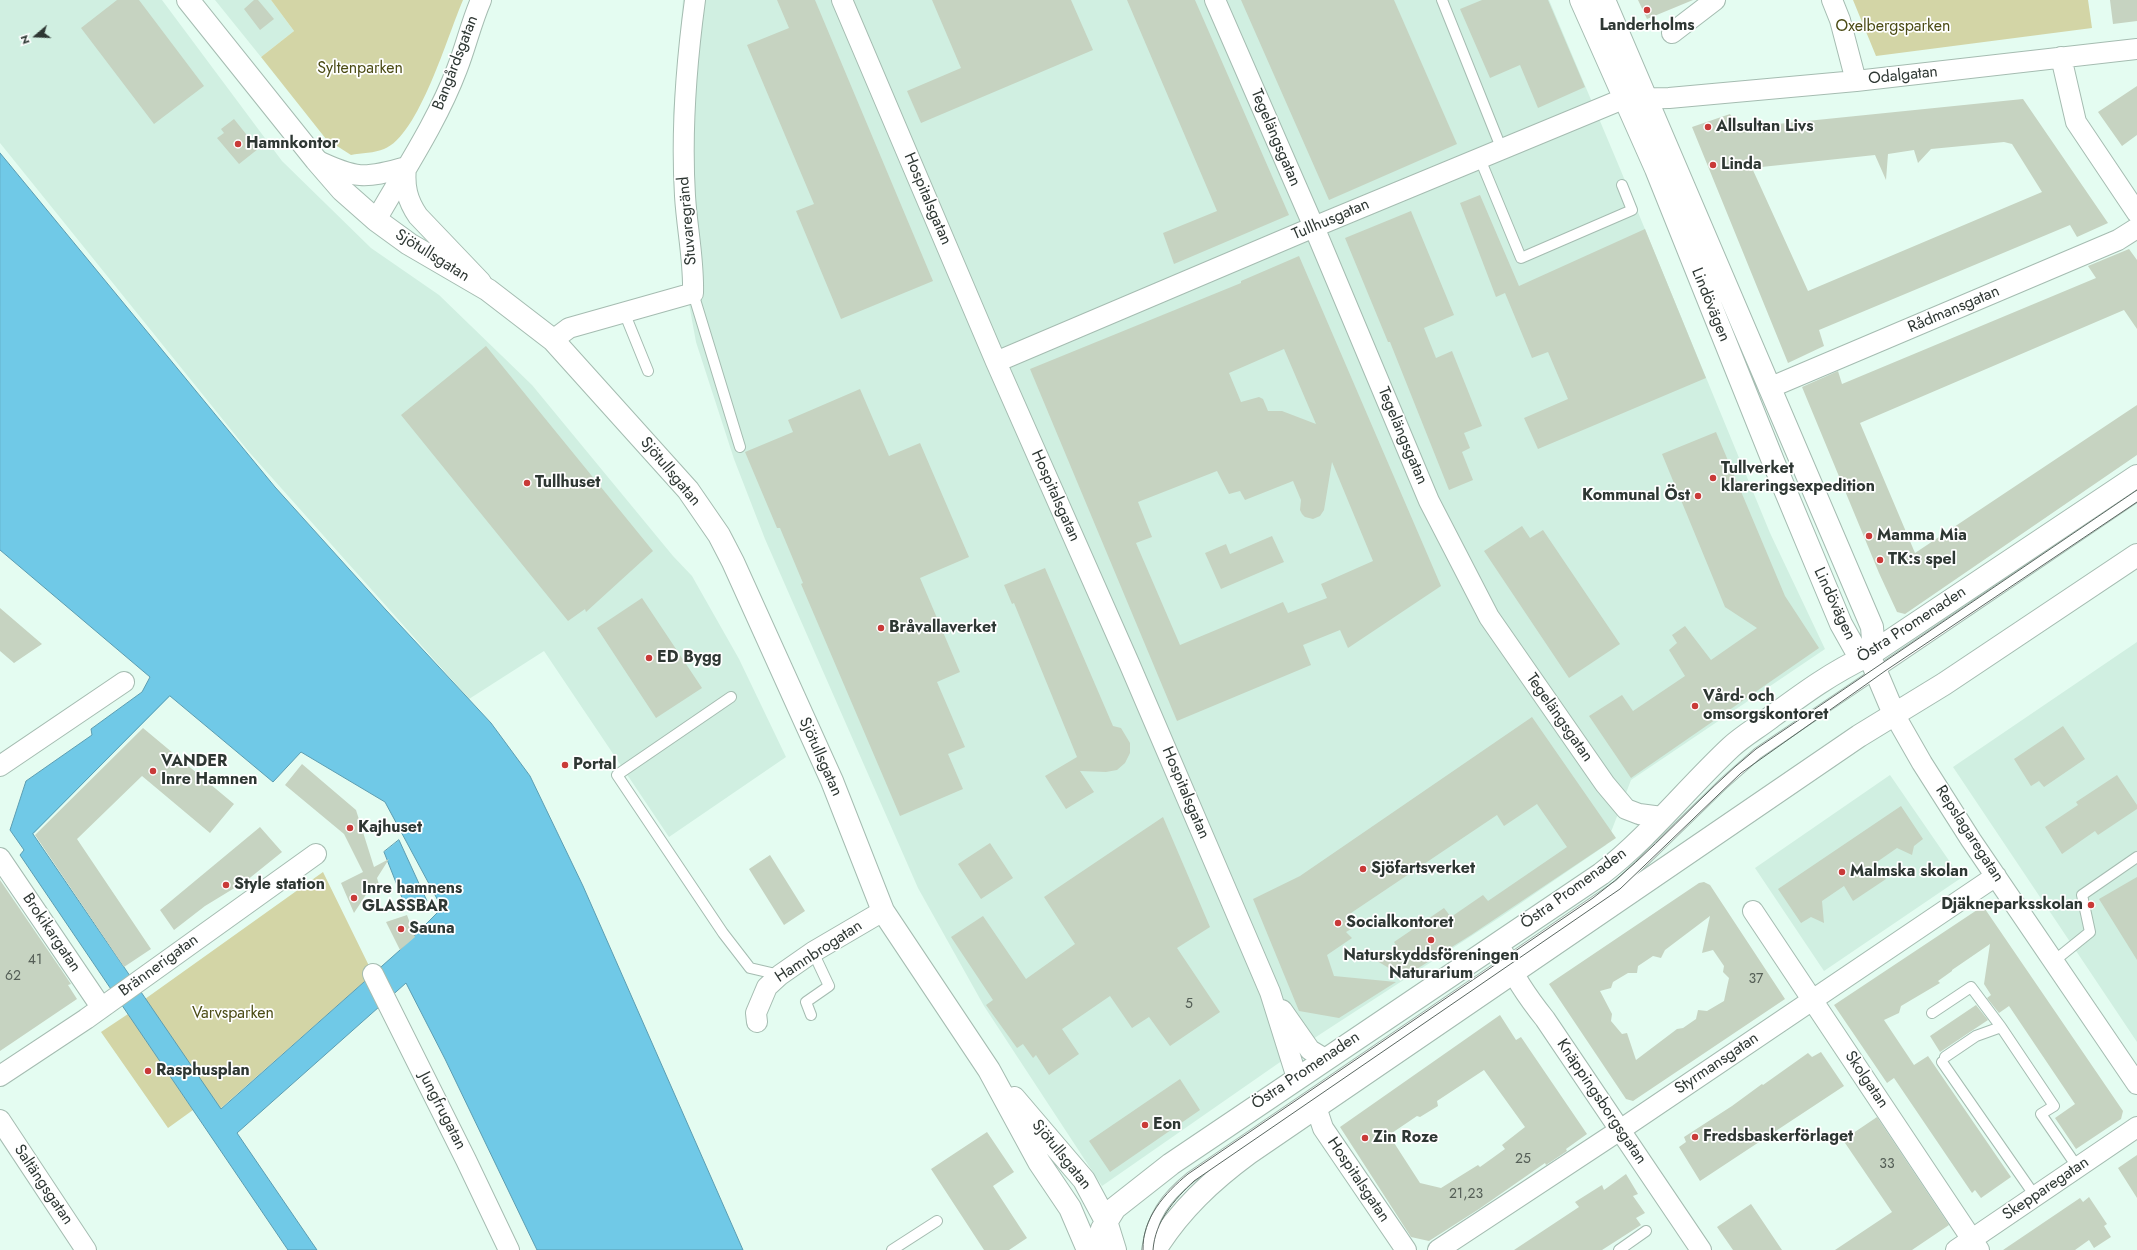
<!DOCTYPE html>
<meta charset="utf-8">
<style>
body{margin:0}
#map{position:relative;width:2137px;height:1250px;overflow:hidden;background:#e4fcf1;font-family:Jost,sans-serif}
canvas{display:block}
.north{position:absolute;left:16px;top:16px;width:40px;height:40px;-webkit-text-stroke:3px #fff;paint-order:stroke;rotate:251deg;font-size:11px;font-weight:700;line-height:16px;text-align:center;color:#2e3733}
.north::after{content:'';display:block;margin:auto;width:14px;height:18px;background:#2e3733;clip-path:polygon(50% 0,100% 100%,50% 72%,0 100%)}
</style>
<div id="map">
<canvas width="2137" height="1250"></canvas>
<div class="north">N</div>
</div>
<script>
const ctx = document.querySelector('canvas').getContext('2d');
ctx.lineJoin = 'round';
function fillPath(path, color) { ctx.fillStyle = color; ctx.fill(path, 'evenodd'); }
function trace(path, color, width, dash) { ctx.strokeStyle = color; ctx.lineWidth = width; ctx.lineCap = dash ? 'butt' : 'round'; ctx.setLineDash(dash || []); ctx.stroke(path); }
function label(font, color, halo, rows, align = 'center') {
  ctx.font = font + ' Jost,sans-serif'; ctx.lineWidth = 3.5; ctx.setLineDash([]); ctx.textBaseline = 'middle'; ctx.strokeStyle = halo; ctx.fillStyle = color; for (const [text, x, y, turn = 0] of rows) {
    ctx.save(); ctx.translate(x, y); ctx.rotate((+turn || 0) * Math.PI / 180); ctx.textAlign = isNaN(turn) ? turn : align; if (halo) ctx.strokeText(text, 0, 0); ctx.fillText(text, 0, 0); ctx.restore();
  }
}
fillPath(new Path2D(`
 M0 0H162L282 161 371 248 439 295 532 385 673 556 692 576 739 659 786 757 669 837 544 651 469 699 249 452 0 143Z
 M215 0H271L294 31 261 57Z
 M683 0H1549L1621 171 1770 533 1825 649 1631 780 1606 845 1502 916 1319 1035 1102 1186 984 1006 918 888 765 539 734 459 696 342 682 266 673 113Z
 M2137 642V1042L1953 767Z
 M1890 775 1961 878 1824 971 1755 868Z`), '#d0efe1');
fillPath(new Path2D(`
 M271 0H463C448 34 419 136 384 149 375 153 361 153 351 155L326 139 261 57 294 31Z
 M1853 0H2088L2092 28 1876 56Z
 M323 872 373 974 220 1109 145 999Z
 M128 1014 193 1110 168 1128 101 1032Z`), '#d3d5a6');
const water = new Path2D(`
 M0 153 275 487 386 610 491 723 530 776 583 886 743 1250H537L445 1059 406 983 237 1133 317 1250H288L20 855 24 850 10 830 26 781 92 735 91 729 142 692 150 677 0 550ZM170 696 273 782 301 752 385 802 442 908 400 950 221 1109 33 834Z
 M399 840 427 901 406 908 384 852Z`);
fillPath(water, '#70c9e7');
trace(water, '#5c9db1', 1);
fillPath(new Path2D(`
 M117 0H139L204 86 154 124 81 28Z
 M254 0H258L274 19 260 30 244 9Z
 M777 0H815L933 281 841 319 796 211 814 204 747 45 789 28Z
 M932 0H1071L1093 50 921 123 907 91 961 68Z
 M1127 0H1195L1289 215 1174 264 1163 233 1217 211Z
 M1241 0H1394L1457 144 1329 200Z
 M1482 0H1548L1585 87 1538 108 1520 65 1490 78 1460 9Z
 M1638 0H1693L1647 19Z
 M2110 0H2137V21L2113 24Z
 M2137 86V135L2122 146 2098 112Z
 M2023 99 2108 223 2077 237 2070 225 1819 330 1824 346 1788 363 1692 127 1730 114 1738 128ZM2004 142 2012 144 2042 192 1808 291 1752 168 1875 155 1886 180 1888 154 1914 150 1918 163 1931 149Z
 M234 119 258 149 239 164 217 138 224 133 221 129Z
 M1480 195 1519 286 1645 229 1706 378 1538 449 1524 418 1568 399 1548 352 1532 358 1505 293 1496 297 1460 203Z
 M1411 211 1454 315 1424 328 1436 358 1452 351 1482 426 1464 433 1470 448 1462 452 1473 480 1449 490 1390 342H1388L1345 238Z
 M2129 249 2137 260V329L2124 310 1860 423 1915 553 2137 405V455L1905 614 1897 612 1879 573 1802 387 1838 371 1842 384 2096 278 2088 266Z
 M1299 256 1441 586 1348 648 1340 630 1303 645 1311 665 1177 721 1030 369 1241 283V281ZM1284 349 1316 424 1282 411H1268L1263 399 1259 397 1241 402 1229 373ZM1332 462 1373 561 1321 584 1327 598 1288 613 1283 602 1180 645 1136 543 1152 537 1138 502 1217 471 1229 494 1240 491 1245 500 1293 481 1301 500 1300 510 1302 514 1305 517 1313 519 1320 516 1324 510Z
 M486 346 653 551 586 612 585 609 568 621 401 415Z
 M860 389 889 456 920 443 969 557 920 578 960 672 937 682 965 747 948 754 963 789 900 816 801 584 803 583 780 528H777L745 452 793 432 788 420Z
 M1716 432 1785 596 1819 648 1631 778 1589 716 1622 695 1633 711 1685 676 1669 650 1677 643 1672 635 1685 626 1711 660 1757 628 1725 607 1662 454Z
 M1522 526 1530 538 1543 530 1620 644 1569 678 1484 551Z
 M1272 536 1284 562 1221 589 1205 553 1226 544 1230 554Z
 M1045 568 1113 726 1121 728 1130 743V753L1125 763 1117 770 1106 772 1080 771 1094 792 1066 809 1045 776 1077 757 1014 603 1012 604 1004 585Z
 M642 598 702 688 656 718 597 628Z
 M0 608 42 644 14 663 0 651Z
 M1532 717 1616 838 1471 935 1404 977 1377 961 1398 948 1394 942 1444 908 1451 917 1483 895 1488 901 1567 847 1537 804 1504 826 1497 815 1351 913 1358 925 1346 932 1352 938 1327 955 1334 976 1396 982 1339 1018 1299 1011 1253 899 1300 876Z
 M2063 726 2085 759 2044 787 2039 781 2031 786 2014 759Z
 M143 728 234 804 210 833 142 776 77 839 151 949 124 967 35 835Z
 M302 764 356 810 374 867 389 859 377 878 380 888 373 891 371 887 354 913 341 883 363 872 344 834 285 785Z
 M2117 775 2137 805V809L2098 835 2095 831 2062 854 2045 827 2078 805 2076 802Z
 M1901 806 1923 839 1914 846 1912 855 1897 848 1874 864 1886 879 1853 901 1844 886 1822 901 1824 923 1811 917 1801 923 1778 889Z
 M1163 817 1210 927 1177 948 1220 1012 1170 1046 1149 1017 1132 1028 1110 996 1062 1029 1079 1054 1049 1075 1036 1055 1033 1058 1023 1044 1017 1048 986 1005 993 1000 951 937 983 916 1026 979 1075 944 1044 897Z
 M260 827 282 852 246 881 205 906 174 930 160 910Z
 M990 843 1013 878 981 899 958 864Z
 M770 855 805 911 784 925 749 869Z
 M2137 877V960L2099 899Z
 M0 880 71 984 68 985 77 999 0 1051Z
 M1704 882 1710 885 1785 999 1633 1101 1626 1099 1549 984 1699 883ZM1710 916 1702 953 1713 950 1724 966 1723 972 1729 978 1724 1001 1707 1011 1698 1010 1696 1019 1683 1028 1677 1029 1636 1060 1627 1033 1622 1034 1611 1021 1612 1014 1600 991 1611 988 1613 982 1628 973H1637L1638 966 1653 956 1661 958 1665 950Z
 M1983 906 2123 1111 2121 1119 2076 1149 2055 1118 2075 1104 2009 1006 1999 1013 1987 998 1991 995 1984 984 1990 944 1952 970V971L1938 981 1940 983 1901 1006 1899 1013 1884 1020 1914 1065 1928 1056 2011 1177 1981 1198 1975 1190 1972 1193 1894 1078 1887 1083 1834 1005Z
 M407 915 415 937 400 950 386 922Z
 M1976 1005 1988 1020 1940 1052 1930 1036Z
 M1500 1015 1516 1040 1521 1037 1587 1134 1566 1149 1567 1151 1546 1165 1545 1163 1479 1209 1429 1241 1411 1237 1340 1127ZM1484 1070 1525 1127 1502 1145 1505 1149 1480 1167 1478 1165 1441 1188 1420 1183 1389 1135 1417 1116 1420 1117 1438 1106 1437 1101Z
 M1821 1052 1844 1086 1700 1181 1679 1147 1686 1142 1684 1137 1732 1106 1762 1084 1763 1085 1808 1053 1812 1057Z
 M1180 1079 1200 1110 1110 1172 1089 1141Z
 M1877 1117 1949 1225 1912 1250H1835L1892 1212 1843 1140Z
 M987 1132 1014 1172 993 1186 1027 1238 1009 1250H984L931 1169Z
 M2137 1155V1198L2118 1168Z
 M1626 1174 1638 1194 1633 1196 1645 1213 1636 1218 1641 1225 1602 1250H1514L1579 1207 1575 1202 1602 1185 1604 1190Z
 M2089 1197 2107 1224 2104 1226 2111 1237 2094 1248 2089 1240 2075 1250H2003L2080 1198 2083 1202Z
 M1751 1204 1782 1250H1733L1717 1227Z`), '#c6d3c1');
const service = new Path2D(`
 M1442 0 1502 150
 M1480 159 1521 258 1632 210 1622 185
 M693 293 740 447
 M624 312 648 371
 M731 697 617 775 723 933 750 968 780 975
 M2054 961 2090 932 2082 895 2137 857
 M1932 1013 1971 987 2001 1027
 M811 1015 806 1002 829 986 813 952
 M1945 1057 1976 1036 2001 1027 2054 1106 2041 1114 2078 1168
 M1942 1062 2035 1196
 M892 1250 937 1221
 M1147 1250C1152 1216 1165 1198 1191 1177L1619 885 1724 783 1758 753 2137 496
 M1619 1250 1646 1231`);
const minor = new Path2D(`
 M842 0 996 362 1129 663 1270 992 1297 1078
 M1215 0 1314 227 1429 501 1489 617 1605 784 1626 809 1639 814 1662 817
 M1832 0 1840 20 1856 81
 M1672 33 1715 0
 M2061 57 2076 122 2137 213
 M316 160C356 179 364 179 406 167
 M406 167C404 186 407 200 418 216L481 282
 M376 220C404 171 437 122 457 69 466 46 471 23 481 0
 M553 340 569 328 693 293C694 260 687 229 685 196 681 130 686 66 695 0
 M996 362 1314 227 1623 99 1669 98 1856 81 2137 49
 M1769 388 2118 240 2137 228
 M1894 714 1922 763 1971 840 2137 1084
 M0 766 124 682
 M0 858 101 1007
 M1753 911 1979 1250
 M1504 954C1514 978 1529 999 1545 1019L1701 1250
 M373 974 466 1160 509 1250
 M1282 1010 1310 1050 1325 1059
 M757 1022 756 1013 767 987 780 975 813 952 883 911
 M0 1076 86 1019 316 854
 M1316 1107 1323 1128 1406 1250
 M0 1120 86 1250
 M1438 1250 1620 1130 1996 876
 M1956 1250 2137 1127`);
const secondary = new Path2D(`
 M188 0 316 160 342 190 376 220 409 244 488 290 553 340 688 490 719 535 733 562 832 781 883 911 989 1070 1039 1162 1070 1208 1088 1250
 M1581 0 1656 169 1773 461 1841 624 1855 649 1869 655
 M1604 0 1872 627 1873 640 1869 655
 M1869 655 1894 714
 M1014 1098 1084 1180 1106 1221 1115 1250
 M1096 1250 1102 1229 1115 1208 1171 1164 1601 874C1649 837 1687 788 1731 747 1743 736 1757 728 1770 718 1804 693 1831 673 1869 655L2137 476
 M1155 1250C1180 1210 1211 1181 1249 1153L1859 736 1944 684 2137 555`);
trace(service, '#a5bcb1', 12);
trace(minor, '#a5bcb1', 22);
trace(secondary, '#a5bcb1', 24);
trace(service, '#fff', 10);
trace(minor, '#fff', 20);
trace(secondary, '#fff', 22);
trace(new Path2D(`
 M1143 1250C1142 1218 1165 1193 1188 1174L1593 898C1652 854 1699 795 1756 749L2137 490
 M1153 1250C1155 1221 1174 1200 1194 1181L1620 889 1741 773 1885 671 2137 502`), '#5b6862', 1);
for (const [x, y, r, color] of [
 [1647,10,4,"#c93a38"],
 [1708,127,4,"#c93a38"],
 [238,144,4,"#c93a38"],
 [1713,165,4,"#c93a38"],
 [1713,478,4,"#c93a38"],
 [527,483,4,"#c93a38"],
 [1698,496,4,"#c93a38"],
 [1869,536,4,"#c93a38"],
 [1880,560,4,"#c93a38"],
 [881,628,4,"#c93a38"],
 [649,658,4,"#c93a38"],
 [1695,706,4,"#c93a38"],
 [565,765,4,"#c93a38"],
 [153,771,4,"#c93a38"],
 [350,828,4,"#c93a38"],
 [1363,869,4,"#c93a38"],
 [1842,872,4,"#c93a38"],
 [226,885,4,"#c93a38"],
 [354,898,4,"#c93a38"],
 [2091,905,4,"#c93a38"],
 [1338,923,4,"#c93a38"],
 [401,929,4,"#c93a38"],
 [1431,940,4,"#c93a38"],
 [148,1071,4,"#c93a38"],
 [1145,1125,4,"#c93a38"],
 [1695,1137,4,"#c93a38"],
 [1365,1138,4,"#c93a38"]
]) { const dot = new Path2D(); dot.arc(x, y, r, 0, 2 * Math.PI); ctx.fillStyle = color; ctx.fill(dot); trace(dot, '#fff', 1.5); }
label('14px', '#545e56', null, [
 ["41",35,961],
 ["62",13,977],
 ["37",1756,980],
 ["5",1189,1005],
 ["25",1523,1160],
 ["33",1887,1165],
 ["21,23",1466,1195]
]);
label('bold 16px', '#2e3733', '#fff', [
 ["Landerholms",1647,26,"center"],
 ["Allsultan Livs",1716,127],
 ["Hamnkontor",246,144],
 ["Linda",1721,165],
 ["Tullverket",1721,469],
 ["klareringsexpedition",1721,487],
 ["Tullhuset",535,483],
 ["Kommunal Öst",1690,496,"right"],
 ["Mamma Mia",1877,536],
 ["TK:s spel",1888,560],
 ["Bråvallaverket",889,628],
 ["ED Bygg",657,658],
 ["Vård- och",1703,697],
 ["omsorgskontoret",1703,715],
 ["VANDER",161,762],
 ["Inre Hamnen",161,780],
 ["Portal",573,765],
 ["Kajhuset",358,828],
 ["Sjöfartsverket",1371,869],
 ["Malmska skolan",1850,872],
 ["Style station",234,885],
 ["Inre hamnens",362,889],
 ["GLASSBAR",362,907],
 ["Djäkneparksskolan",2083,905,"right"],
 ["Socialkontoret",1346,923],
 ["Sauna",409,929],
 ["Naturskyddsföreningen",1431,956,"center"],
 ["Naturarium",1431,974,"center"],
 ["Rasphusplan",156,1071],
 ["Eon",1153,1125],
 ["Fredsbaskerförlaget",1703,1137],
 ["Zin Roze",1373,1138]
], 'left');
label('16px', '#4b4b14', '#fff', [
 ["Oxelbergsparken",1893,27],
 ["Syltenparken",360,69],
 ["Varvsparken",233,1014]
]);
label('16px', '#2e3733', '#fff', [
 ["Bangårdsgatan",456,63,-69],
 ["Odalgatan",1903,76,-6],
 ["Tegelängsgatan",1275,138,67],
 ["Hospitalsgatan",927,199,67],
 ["Tullhusgatan",1331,220,-23],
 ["Stuvaregränd",688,221,-95],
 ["Sjötullsgatan",432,256,32],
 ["Lindövägen",1710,305,68],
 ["Rådmansgatan",1954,310,-23],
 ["Tegelängsgatan",1402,436,67],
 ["Sjötullsgatan",670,472,50],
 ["Hospitalsgatan",1055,496,66],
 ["Lindövägen",1834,604,65],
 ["Östra Promenaden",1912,625,-33],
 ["Tegelängsgatan",1559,718,55],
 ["Sjötullsgatan",820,757,66],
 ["Hospitalsgatan",1185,793,67],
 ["Repslagaregatan",1969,834,57],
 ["Östra Promenaden",1574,889,-36],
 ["Brokikargatan",51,933,56],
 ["Hamnbrogatan",819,952,-33],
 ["Brännerigatan",159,966,-36],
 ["Styrmansgatan",1717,1064,-34],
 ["Östra Promenaden",1306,1071,-34],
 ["Skolgatan",1866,1080,56],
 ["Knäppingsborgsgatan",1601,1102,56],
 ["Jungfrugatan",442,1111,63],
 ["Sjötullsgatan",1061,1155,51],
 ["Hospitalsgatan",1358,1180,56],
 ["Saltängsgatan",43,1185,56],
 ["Skepparegatan",2046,1189,-34]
]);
</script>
